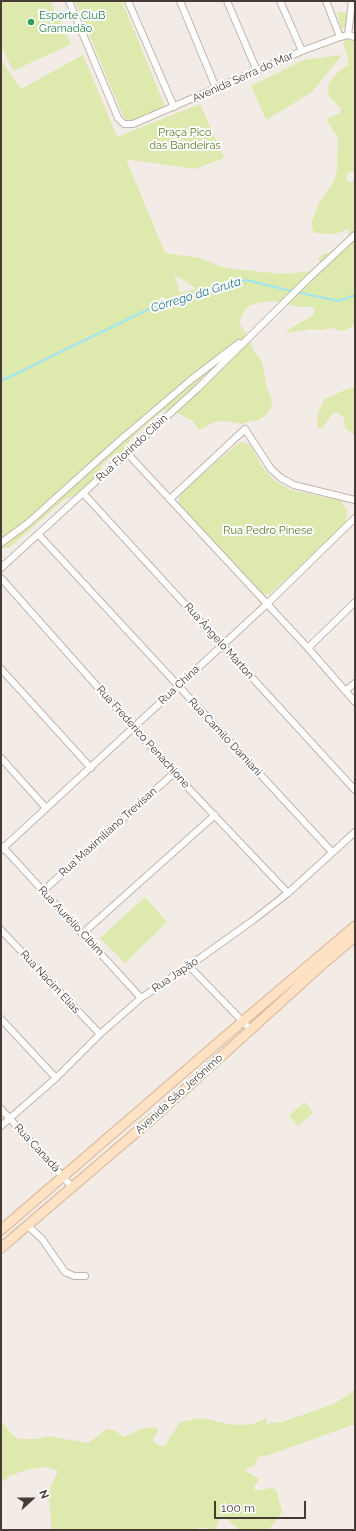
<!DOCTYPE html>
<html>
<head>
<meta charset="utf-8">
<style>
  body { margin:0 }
  #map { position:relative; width:356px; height:1531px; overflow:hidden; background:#f3ece6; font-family:Raleway,sans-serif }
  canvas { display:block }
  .frame { position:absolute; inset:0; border:2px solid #463b35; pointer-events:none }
  .north { position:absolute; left:12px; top:1479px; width:40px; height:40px; -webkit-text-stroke:3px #fff; paint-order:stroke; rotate:69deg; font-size:11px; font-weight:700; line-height:16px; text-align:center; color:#463b35 }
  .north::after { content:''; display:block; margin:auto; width:14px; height:18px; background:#463b35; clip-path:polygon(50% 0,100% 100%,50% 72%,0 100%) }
  .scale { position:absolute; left:214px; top:1501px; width:92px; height:18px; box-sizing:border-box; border:2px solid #463b35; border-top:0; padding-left:5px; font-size:12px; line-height:14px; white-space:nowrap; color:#463b35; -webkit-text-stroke:3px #fff; paint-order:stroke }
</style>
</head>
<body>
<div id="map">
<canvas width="356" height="1531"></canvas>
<div class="frame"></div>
<div class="north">N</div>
<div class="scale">100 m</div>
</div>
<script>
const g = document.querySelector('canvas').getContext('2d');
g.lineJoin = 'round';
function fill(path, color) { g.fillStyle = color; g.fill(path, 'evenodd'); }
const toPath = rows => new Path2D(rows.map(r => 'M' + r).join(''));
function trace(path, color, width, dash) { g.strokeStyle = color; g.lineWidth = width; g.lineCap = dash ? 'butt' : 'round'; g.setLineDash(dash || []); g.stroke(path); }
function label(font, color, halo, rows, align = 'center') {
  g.font = font + ' Raleway,sans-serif'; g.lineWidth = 4; g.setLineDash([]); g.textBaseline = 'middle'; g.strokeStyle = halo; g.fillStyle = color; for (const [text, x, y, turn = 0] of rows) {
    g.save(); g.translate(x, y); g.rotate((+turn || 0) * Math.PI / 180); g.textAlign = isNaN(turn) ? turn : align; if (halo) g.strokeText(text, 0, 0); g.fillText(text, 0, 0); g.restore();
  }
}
fill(toPath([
  [1,1,50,1,71,44,13,71,1,45],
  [75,1,122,1,164,104,163,108,134,121,127,120,124,118],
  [346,12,347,18,346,28,341,28,337,13],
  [348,38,355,40,355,171,350,172,346,175,347,181,355,182,355,322,351,327,344,331,330,328,322,330,312,329,285,333,291,328,312,316,315,312,313,307,299,307,274,301,259,303,248,306,242,315,239,323,247,335,253,349,262,362,266,384,272,401,271,408,267,414,259,420,250,421,242,424,223,421,215,422,199,430,193,421,174,411,167,410,162,411,130,440,125,450,113,455,102,465,100,474,86,487,75,495,65,499,9,548,1,548,1,60,21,89,83,55,117,137,200,104,224,158,194,169,126,159,165,253,200,258,222,267,233,269,283,274,313,271,323,265,319,261,319,257,326,253,335,253,345,245,349,235,348,228,342,232,333,234,315,233,312,229,312,221,319,203,334,181,337,170,338,138,327,121,330,117,339,114,341,109,329,96,328,88,329,83,340,70,348,65,348,58,343,43],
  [174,275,185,281,196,289,180,293],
  [342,55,312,92,266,120,251,86,304,60],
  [355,387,355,436,345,428,344,418,337,412,333,413,322,428,319,428,317,425,318,412,325,399,347,389],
  [243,442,251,446,262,467,275,481,291,490,341,501,347,511,346,523,271,593,266,595,259,591,180,505,179,501,179,497,184,490,239,443],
  [145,897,167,922,125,963,100,938],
  [305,1102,313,1113,298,1126,289,1115],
  [355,1390,355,1424,269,1455,258,1457,255,1465,244,1470,259,1479,259,1481,254,1486,255,1491,271,1488,275,1489,277,1492,282,1512,270,1528,260,1530,240,1530,237,1528,223,1516,219,1520,215,1530,200,1527,196,1530,51,1530,51,1517,48,1494,58,1471,48,1467,29,1469,10,1476,1,1483,1,1423,5,1425,11,1434,19,1439,38,1439,48,1436,88,1443,107,1429,114,1430,124,1437,132,1434,140,1429,154,1427,157,1428,158,1431,153,1439,153,1442,161,1446,165,1446,171,1435,181,1422,201,1418,229,1424,240,1425,253,1424,267,1418,266,1424,276,1422,279,1423,334,1404]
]), '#dde9ad');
trace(toPath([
  [1,381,157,305,246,280,287,290,339,301,355,295]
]), '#9fe6f3', 2);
const street = toPath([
  [69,1,118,118,124,124,133,124,302,51,340,37,348,35,355,37],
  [128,1,174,107],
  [180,1,216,88],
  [227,1,257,71],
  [280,1,302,51],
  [326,1,340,37],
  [348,35,352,1],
  [127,453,308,648,355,702],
  [83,493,355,790],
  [170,499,245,429,271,469,281,478,294,485,355,500],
  [38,534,332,852],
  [1,543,28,523,118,442,192,379,239,343],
  [1,568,198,388,310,277,355,235],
  [1,578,174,773,288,893],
  [308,648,355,602],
  [1,669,91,768],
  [345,691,355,683],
  [1,758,46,808],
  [2,846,141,998],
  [1,850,267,604,355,518],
  [43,891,174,773],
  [1,930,100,1034],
  [83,933,215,815],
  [189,966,250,1029],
  [1,1019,56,1078],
  [1,1109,72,1187],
  [1,1126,56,1078,100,1034,141,998,189,966,252,921,288,893,355,832],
  [27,1225,42,1239,65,1272,74,1276,85,1276]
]);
const secondary = toPath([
  [1,1230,256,1010,355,926],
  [1,1248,160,1112,323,964,355,937]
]);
trace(street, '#c2b4ab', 8);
trace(secondary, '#d8b696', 11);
trace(street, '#fff', 6);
trace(secondary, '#ffe2c4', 9);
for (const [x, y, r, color] of [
  [31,22,4,"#2e9e5b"]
]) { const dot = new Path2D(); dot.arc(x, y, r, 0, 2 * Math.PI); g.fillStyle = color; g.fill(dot); trace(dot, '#fff', 1.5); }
label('11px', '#27864d', '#fff', [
  ["Esporte CluB",39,16],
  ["Gramadão",39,29]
], 'left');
label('11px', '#463b35', '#fff', [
  ["Avenida Serra do Mar",243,77,-24],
  ["Rua Florindo Cibin",132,448,-43],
  ["Rua Ângelo Marton",219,641,48],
  ["Rua China",179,685,-43],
  ["Rua Frederico Penachione",143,737,48],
  ["Rua Camilo Damiani",225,737,47],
  ["Rua Maximiliano Trevisan",108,832,-42],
  ["Rua Aurélio Cibim",71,921,47],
  ["Rua Japão",175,975,-34],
  ["Rua Nacim Elias",50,982,47],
  ["Avenida São Jerônimo",179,1094,-42],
  ["Rua Canadá",37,1148,47]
]);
label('11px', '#5b7a26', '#fff', [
  ["Praça Pico",185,133],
  ["das Bandeiras",185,146],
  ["Rua Pedro Pinese",268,531]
]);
label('italic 12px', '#247b8d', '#fff', [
  ["Córrego da Gruta",196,295,-17]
]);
</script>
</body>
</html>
